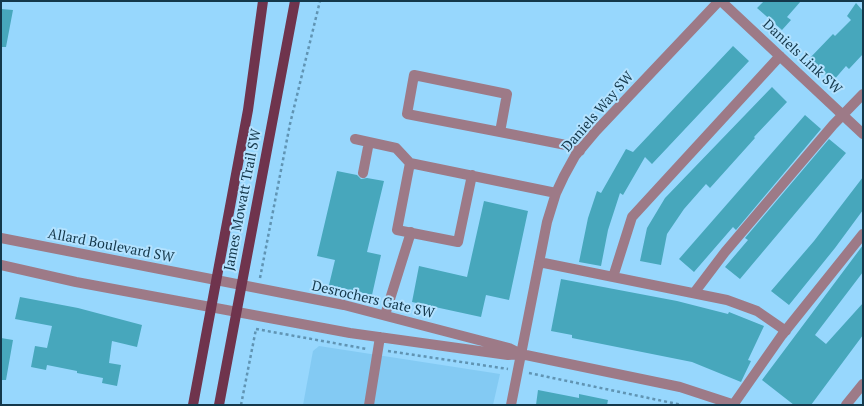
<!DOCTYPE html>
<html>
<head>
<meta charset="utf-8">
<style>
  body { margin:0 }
  #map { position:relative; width:864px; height:406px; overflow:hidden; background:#97d7fd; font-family:"PT Serif",serif }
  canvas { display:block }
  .frame { position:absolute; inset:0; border:2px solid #14384b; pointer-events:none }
</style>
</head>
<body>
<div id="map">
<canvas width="864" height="406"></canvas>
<div class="frame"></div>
</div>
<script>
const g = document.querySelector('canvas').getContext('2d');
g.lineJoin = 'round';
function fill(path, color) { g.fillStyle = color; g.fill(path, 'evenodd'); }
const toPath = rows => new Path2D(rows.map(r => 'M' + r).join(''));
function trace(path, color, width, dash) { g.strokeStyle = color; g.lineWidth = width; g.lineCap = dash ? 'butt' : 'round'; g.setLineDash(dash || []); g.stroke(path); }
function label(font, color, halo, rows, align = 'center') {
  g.font = font + ' "PT Serif",serif'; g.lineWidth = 4; g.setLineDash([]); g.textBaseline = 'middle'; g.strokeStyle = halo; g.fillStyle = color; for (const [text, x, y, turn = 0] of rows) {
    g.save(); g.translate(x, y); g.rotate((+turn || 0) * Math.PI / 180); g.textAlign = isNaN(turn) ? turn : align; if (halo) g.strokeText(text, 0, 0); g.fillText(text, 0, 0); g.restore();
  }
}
fill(toPath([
  [319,346,500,374,493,405,303,405,313,351]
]), '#83caf3');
fill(toPath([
  [764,1,801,1,787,17,791,20,782,30,757,8],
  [856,3,863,11,863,54,849,69,846,66,833,81,811,65,808,60,833,34,835,36,851,20,847,16],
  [1,9,13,10,6,47,1,47],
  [733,46,749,61,652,164,645,157,623,195,620,193,608,230,601,266,579,262,588,218,597,191,601,193,626,149,633,152],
  [772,87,787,102,754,137,755,138,710,188,706,184,684,209,667,234,661,265,640,261,647,228,665,198],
  [805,115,821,129,736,230,733,227,694,272,679,259],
  [829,139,846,153,740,279,725,267,748,240,745,238],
  [337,171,357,175,361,179,367,178,384,181,367,252,381,255,372,295,329,285,335,260,317,256],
  [863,177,863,210,835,248,789,305,771,291,814,241],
  [484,201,528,211,509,300,486,295,481,317,412,302,419,266,467,277],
  [863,245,863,272,815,335,826,344,863,303,863,335,811,405,794,405,762,380],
  [561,279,677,301,728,314,729,312,764,326,748,360,751,361,741,382,692,362,572,338,572,335,551,331],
  [20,297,78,308,142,325,137,347,112,341,109,363,121,365,117,386,102,383,103,378,77,373,77,371,47,365,46,370,31,367,35,346,47,348,52,326,15,319],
  [1,338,13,340,6,380,1,380],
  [538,390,579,398,579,394,608,400,607,405,536,405]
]), '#47a7bc');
trace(toPath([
  [260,278,290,124,320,1],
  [256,329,367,349],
  [388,351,508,369],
  [529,373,682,405],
  [241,405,256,329]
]), '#6094b3', 2.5, [3, 3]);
trace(toPath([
  [721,1,863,134],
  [500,132,507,94,414,75,407,114,500,132,566,145,580,151],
  [355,139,396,148,410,163,556,193],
  [410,163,397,230,458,242,472,175],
  [363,173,369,142],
  [1,238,344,305,509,348,519,353],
  [539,262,727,300,757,311,786,331],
  [1,265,76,282,350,333,508,355,521,354,680,387,735,405],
  [613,277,632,217,780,56],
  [694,293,725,252,833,125,863,94],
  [385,315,411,232],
  [369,405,380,337],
  [511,405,547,222,556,193,564,176,575,156,596,131,719,1],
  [733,405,782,335,863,234],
  [846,405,863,384]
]), '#9d7a87', 10);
trace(toPath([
  [193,405,248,110,263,1],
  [219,405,295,1]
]), '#6f344d', 10);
label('14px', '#14384b', '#b3e2ff', [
  ["Daniels Link SW",802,57,43],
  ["Daniels Way SW",598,112,-49],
  ["James Mowatt Trail SW",243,200,-79],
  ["Allard Boulevard SW",111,246,11],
  ["Desrochers Gate SW",373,300,13]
]);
</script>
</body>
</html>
